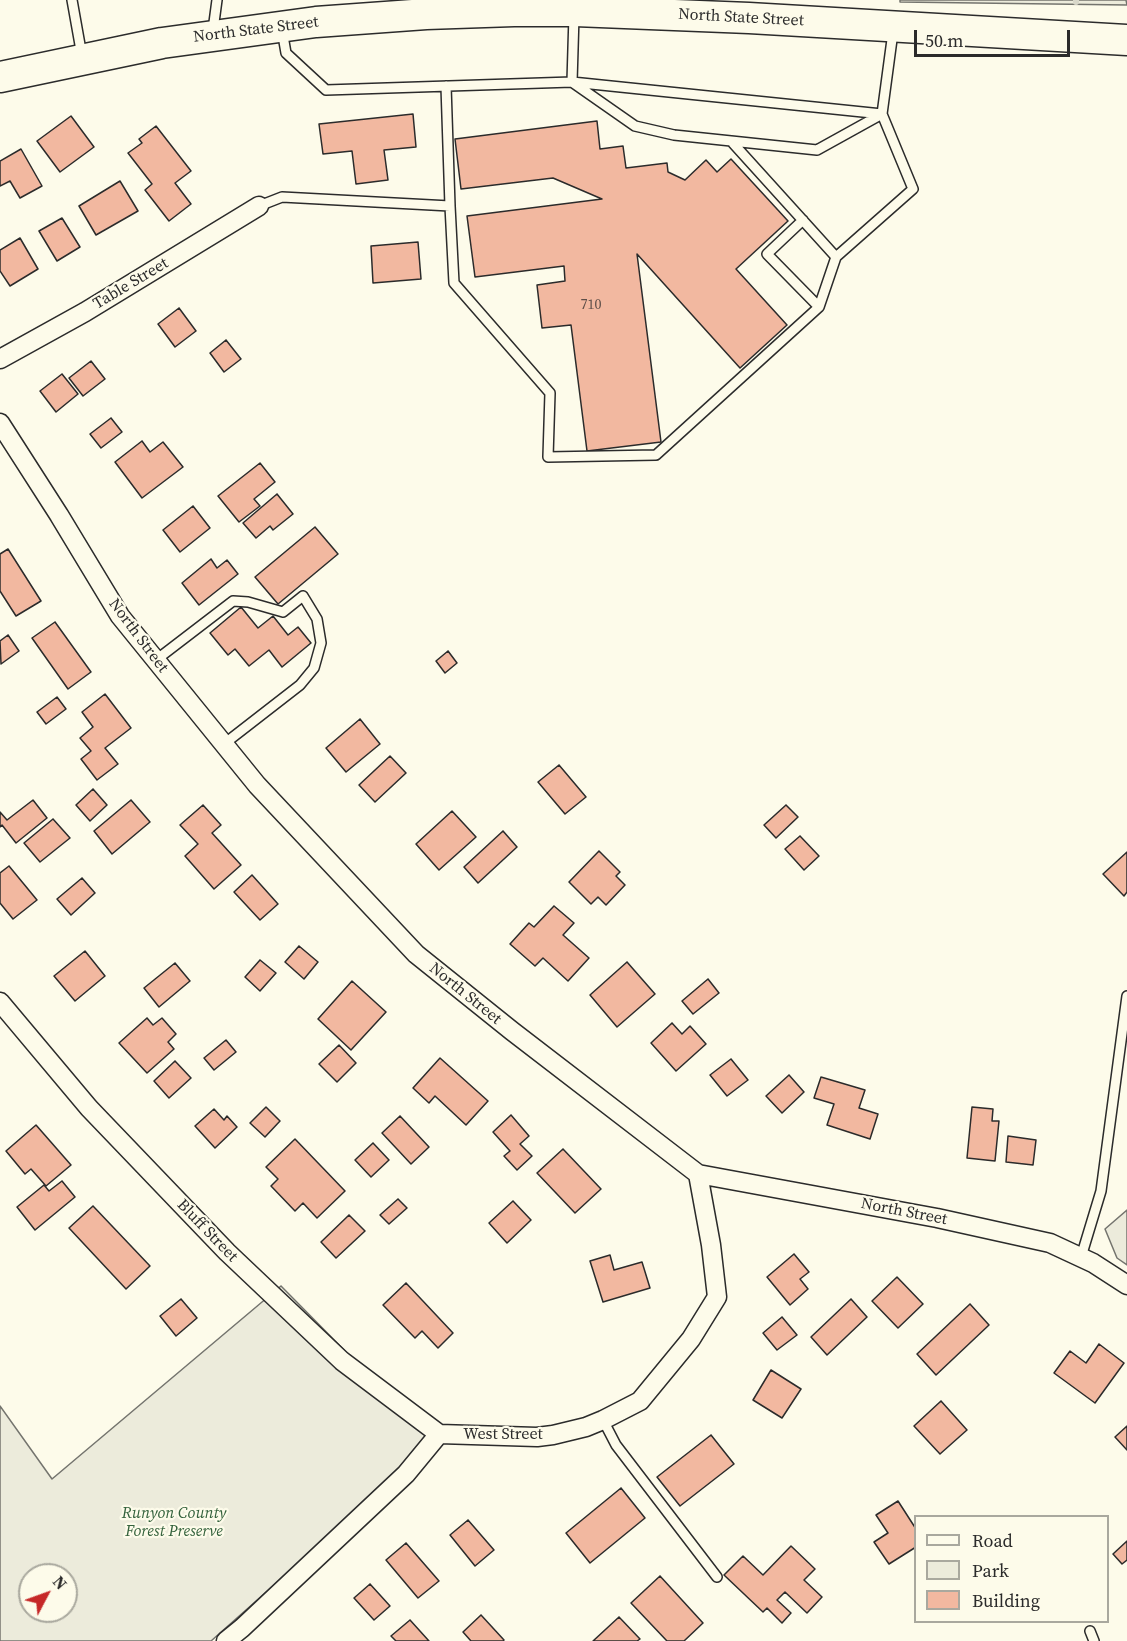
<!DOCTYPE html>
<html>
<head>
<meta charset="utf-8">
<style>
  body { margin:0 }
  #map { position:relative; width:1127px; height:1641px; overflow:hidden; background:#fdfbea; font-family:"Source Serif 4",serif }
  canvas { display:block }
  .legend { position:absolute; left:914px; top:1515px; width:195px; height:108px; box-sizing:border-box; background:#fdfbea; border:2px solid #a9a89e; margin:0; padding:8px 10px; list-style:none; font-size:18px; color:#2b2b2b }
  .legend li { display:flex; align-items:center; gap:12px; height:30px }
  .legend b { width:30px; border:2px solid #a9a89e }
  .north { position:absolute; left:18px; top:1563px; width:60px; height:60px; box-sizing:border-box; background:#fdfbea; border:2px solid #a9a89e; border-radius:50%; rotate:49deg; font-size:16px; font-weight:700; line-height:24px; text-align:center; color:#2b2b2b }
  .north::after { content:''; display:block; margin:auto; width:21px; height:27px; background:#c62828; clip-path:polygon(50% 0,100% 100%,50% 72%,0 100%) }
  .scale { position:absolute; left:914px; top:30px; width:156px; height:27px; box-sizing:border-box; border:3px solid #2b2b2b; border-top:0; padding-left:8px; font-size:18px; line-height:21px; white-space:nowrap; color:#2b2b2b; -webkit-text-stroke:4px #fdfbea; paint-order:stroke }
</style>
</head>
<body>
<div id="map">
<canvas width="1127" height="1641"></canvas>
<ul class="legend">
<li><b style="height:8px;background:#fdfbea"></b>Road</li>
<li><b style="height:16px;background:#ecebdb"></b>Park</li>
<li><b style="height:16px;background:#f2b8a0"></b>Building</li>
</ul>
<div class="north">N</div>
<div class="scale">50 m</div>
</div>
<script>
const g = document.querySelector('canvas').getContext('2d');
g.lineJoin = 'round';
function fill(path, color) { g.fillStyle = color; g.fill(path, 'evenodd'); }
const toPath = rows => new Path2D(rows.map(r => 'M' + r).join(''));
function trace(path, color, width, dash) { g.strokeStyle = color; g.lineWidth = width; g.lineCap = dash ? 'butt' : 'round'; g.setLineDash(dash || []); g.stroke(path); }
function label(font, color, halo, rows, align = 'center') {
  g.font = font + ' "Source Serif 4",serif'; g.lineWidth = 4.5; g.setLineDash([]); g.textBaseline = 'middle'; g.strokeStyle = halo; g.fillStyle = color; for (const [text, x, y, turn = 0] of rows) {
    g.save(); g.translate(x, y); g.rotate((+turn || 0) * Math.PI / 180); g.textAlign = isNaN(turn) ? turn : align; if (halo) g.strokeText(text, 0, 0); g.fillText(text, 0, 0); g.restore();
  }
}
const green = toPath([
  [900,0,1126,0,1127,5,900,2,900,0],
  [1127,1210,1127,1265,1117,1258,1105,1229,1127,1210],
  [281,1286,349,1355,443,1428,397,1476,211,1641,0,1641,0,1406,52,1479,281,1286],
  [30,1575,66,1575,66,1611,30,1611,30,1575]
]);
fill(green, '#ecebdb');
trace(green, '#74746e', 1.5);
trace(toPath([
  [1076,0,1076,2]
]), '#d8d7c9', 6);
const building = toPath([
  [413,114,416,147,384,150,388,180,356,184,352,151,323,154,319,124,413,114],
  [71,116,94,147,60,172,37,141,71,116],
  [597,121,600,149,623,146,626,168,667,163,668,172,685,180,706,160,717,172,731,159,788,221,736,269,787,325,740,368,637,254,661,442,587,451,571,325,542,328,537,285,565,281,564,266,475,277,467,216,602,199,553,178,461,189,455,139,597,121],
  [156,126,191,171,175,183,191,204,169,221,145,190,152,184,128,153,142,143,139,139,156,126],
  [21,149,42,186,20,198,10,181,0,186,0,161,21,149],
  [120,181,138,211,96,235,79,206,120,181],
  [62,218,80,247,57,261,39,231,62,218],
  [20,238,38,269,10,286,0,271,0,250,20,238],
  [418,242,421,279,373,283,371,246,418,242],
  [179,308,196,331,175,347,158,324,179,308],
  [226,340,241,359,224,372,210,353,226,340],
  [91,361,105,379,83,396,69,378,91,361],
  [62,374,78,394,56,412,40,391,62,374],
  [111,418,122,432,101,448,90,434,111,418],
  [142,441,150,452,163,442,183,467,142,498,115,462,142,441],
  [260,463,275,482,254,499,260,506,239,522,218,496,260,463],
  [277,494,293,514,273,530,270,526,256,538,243,523,277,494],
  [193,506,210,528,180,552,163,530,193,506],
  [315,527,338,554,278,604,255,577,315,527],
  [8,549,41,601,16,616,0,591,0,554,8,549],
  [211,559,217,568,227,560,238,574,199,605,182,583,211,559],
  [241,607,258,628,273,616,288,635,298,627,311,643,282,667,269,650,249,666,235,649,228,655,210,633,241,607],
  [55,622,91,672,68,689,32,638,55,622],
  [8,635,19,651,1,664,0,641,8,635],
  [448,651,457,663,445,673,436,661,448,651],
  [105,694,131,728,105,748,118,764,97,780,81,759,91,751,80,738,93,727,82,712,105,694],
  [57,697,66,709,46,724,37,712,57,697],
  [360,719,380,744,346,772,326,748,360,719],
  [390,756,406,773,375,802,359,785,390,756],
  [559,765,586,797,565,814,538,782,559,765],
  [93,789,107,805,90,821,76,805,93,789],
  [33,800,47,818,16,843,2,825,0,827,0,812,7,820,33,800],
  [131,800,150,822,112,854,94,831,131,800],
  [203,805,221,825,212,833,241,865,214,889,185,856,198,844,180,825,203,805],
  [786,805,798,817,776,838,764,825,786,805],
  [452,811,476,837,439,870,416,844,452,811],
  [53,819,70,838,40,862,24,843,53,819],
  [503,831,517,847,478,883,464,867,503,831],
  [800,836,819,856,804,870,785,849,800,836],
  [599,851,620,872,616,876,625,885,606,905,598,897,591,904,569,882,599,851],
  [1127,852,1127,892,1124,896,1103,874,1127,852],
  [9,866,37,900,13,919,0,903,0,873,9,866],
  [252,875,278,904,260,920,234,892,252,875],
  [82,878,95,893,71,915,57,899,82,878],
  [554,906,574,923,563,935,589,958,568,981,543,958,535,966,510,944,529,923,534,927,554,906],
  [299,946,318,962,304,979,285,962,299,946],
  [85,951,105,976,75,1001,54,976,85,951],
  [260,960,276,973,260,991,245,977,260,960],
  [627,962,655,994,617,1027,590,995,627,962],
  [175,963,190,981,159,1007,144,988,175,963],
  [708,979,719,993,693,1014,682,1001,708,979],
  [352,981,386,1012,351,1050,318,1019,352,981],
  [147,1018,153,1025,162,1018,176,1034,168,1042,174,1049,147,1073,119,1043,147,1018],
  [672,1023,682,1034,690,1026,706,1044,676,1071,651,1043,672,1023],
  [226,1040,236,1052,214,1070,204,1058,226,1040],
  [339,1045,356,1063,337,1082,319,1064,339,1045],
  [440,1058,488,1101,466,1125,435,1096,429,1103,413,1088,440,1058],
  [731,1059,748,1080,727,1096,710,1075,731,1059],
  [175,1061,191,1078,169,1098,154,1081,175,1061],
  [789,1075,804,1092,782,1113,766,1096,789,1075],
  [821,1077,865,1090,859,1108,878,1114,870,1139,827,1125,834,1104,814,1098,821,1077],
  [266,1107,280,1121,265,1137,250,1123,266,1107],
  [972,1107,993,1109,992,1121,999,1121,995,1161,967,1158,972,1107],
  [214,1109,224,1120,227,1116,237,1127,215,1148,195,1126,214,1109],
  [511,1115,529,1136,520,1144,532,1156,517,1170,504,1156,510,1151,493,1132,511,1115],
  [400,1116,429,1147,411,1164,382,1133,400,1116],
  [36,1125,71,1165,46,1186,31,1169,25,1174,6,1151,36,1125],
  [1008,1136,1036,1140,1033,1165,1006,1162,1008,1136],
  [295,1139,345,1191,317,1218,303,1203,295,1211,271,1186,278,1179,266,1167,295,1139],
  [373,1143,389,1160,371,1177,355,1160,373,1143],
  [563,1149,601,1189,575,1213,537,1173,563,1149],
  [62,1181,75,1197,35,1230,17,1207,44,1185,49,1191,62,1181],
  [398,1199,407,1208,389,1224,380,1215,398,1199],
  [513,1201,531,1220,507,1243,489,1223,513,1201],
  [93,1206,150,1266,126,1289,69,1228,93,1206],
  [349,1215,365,1231,336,1258,321,1242,349,1215],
  [794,1254,809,1272,800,1279,808,1289,790,1305,767,1277,794,1254],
  [610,1255,614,1270,642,1262,650,1288,603,1302,590,1261,610,1255],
  [897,1277,923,1304,898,1328,872,1301,897,1277],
  [406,1283,453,1333,438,1348,422,1331,415,1338,383,1305,406,1283],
  [181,1299,197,1318,176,1336,160,1316,181,1299],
  [851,1299,867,1317,827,1355,811,1337,851,1299],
  [970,1304,989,1325,936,1375,917,1354,970,1304],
  [782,1317,797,1335,777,1350,763,1333,782,1317],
  [1099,1344,1124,1363,1095,1403,1054,1373,1070,1351,1086,1363,1099,1344],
  [771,1370,801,1389,782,1418,753,1400,771,1370],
  [941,1401,967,1430,940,1454,914,1426,941,1401],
  [1127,1426,1127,1450,1115,1437,1127,1426],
  [711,1435,734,1464,680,1506,657,1477,711,1435],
  [621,1488,645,1518,590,1563,566,1533,621,1488],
  [898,1501,916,1529,916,1547,889,1564,874,1542,888,1533,876,1515,898,1501],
  [468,1520,494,1550,475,1566,450,1535,468,1520],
  [1127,1541,1127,1560,1122,1564,1113,1554,1127,1541],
  [406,1543,439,1581,418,1598,386,1560,406,1543],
  [791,1546,815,1569,804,1580,822,1597,807,1613,785,1592,777,1600,791,1613,782,1623,767,1608,763,1612,724,1575,743,1556,763,1575,791,1546],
  [660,1576,703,1623,684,1641,667,1641,631,1603,660,1576],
  [370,1584,390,1606,374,1620,354,1598,370,1584],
  [481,1615,504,1640,503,1641,471,1641,463,1632,481,1615],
  [619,1617,640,1639,637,1641,593,1641,619,1617],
  [410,1620,429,1641,396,1641,391,1636,410,1620]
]);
fill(building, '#f2b8a0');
trace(building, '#2b2b2b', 1.5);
const lane = toPath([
  [72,0,82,56],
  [574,15,572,82,882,114,893,32],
  [213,30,217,0],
  [282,30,286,53,326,90,572,82,635,126,674,135,817,150,882,114,913,189,836,257,731,141],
  [446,86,450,206],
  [259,206,282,197,450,206,454,283,550,393,548,457,656,455,819,307,836,257],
  [803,220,767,254,819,307],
  [156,660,233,601,248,602,283,612,303,596,317,619,321,643,314,668,300,685,224,744],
  [1081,1257,1101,1191,1127,996],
  [603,1420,616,1445,717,1577],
  [1090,1631,1094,1641]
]);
const street = toPath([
  [0,359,85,312,259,206],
  [0,423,59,515,120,616,257,785,416,954,512,1031,698,1174,937,1218,1050,1243,1093,1263,1127,1285],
  [0,1002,89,1108,227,1252,342,1361,439,1434],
  [226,1641,242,1628,406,1474,439,1434,537,1437,553,1435,586,1427,603,1420,640,1401,691,1339,717,1297,711,1245,698,1174]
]);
const primary = toPath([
  [0,77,162,43,316,22,426,14,514,11,575,11,749,18,1127,40]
]);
trace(lane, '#2b2b2b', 12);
trace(street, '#2b2b2b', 21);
trace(primary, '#2b2b2b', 33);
trace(lane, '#fdfbea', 9);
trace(street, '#fdfbea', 18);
trace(primary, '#fdfbea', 30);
label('14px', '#5d4e48', null, [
  ["710",591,305]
]);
label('16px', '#2b2b2b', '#fdfbea', [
  ["North State Street",741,18,3],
  ["North State Street",256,30,-7],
  ["Table Street",131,284,-31],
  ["North Street",138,636,53],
  ["North Street",465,994,39],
  ["North Street",904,1212,11],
  ["Bluff Street",207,1231,46],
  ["West Street",503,1435]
]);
label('italic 16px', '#34623c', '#fdfbea', [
  ["Runyon County",174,1514],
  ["Forest Preserve",174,1532]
]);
</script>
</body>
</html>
